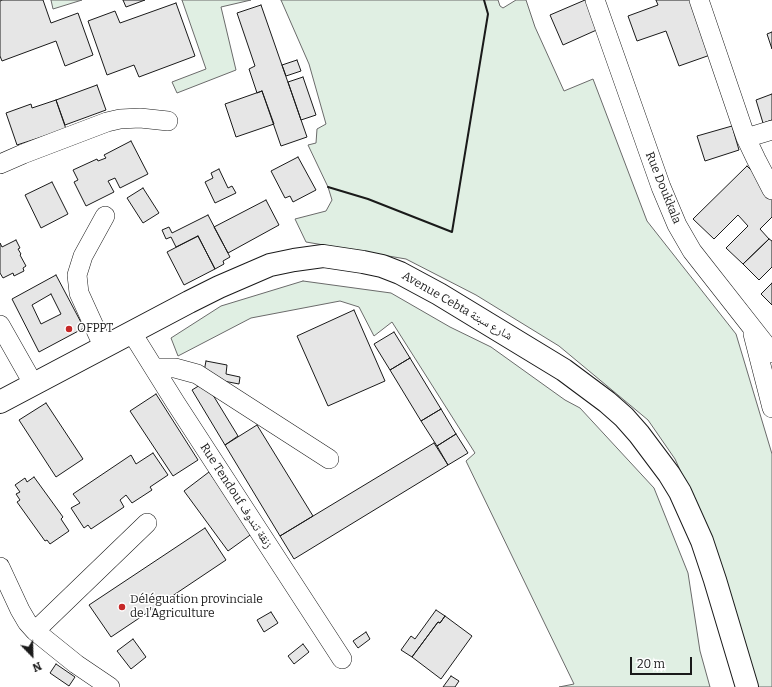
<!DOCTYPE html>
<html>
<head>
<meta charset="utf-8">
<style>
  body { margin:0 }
  #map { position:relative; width:772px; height:687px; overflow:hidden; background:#fff; font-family:Bitter,serif }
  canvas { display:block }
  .north { position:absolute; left:12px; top:635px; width:40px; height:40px; -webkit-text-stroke:3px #fff; paint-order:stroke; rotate:157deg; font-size:11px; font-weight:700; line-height:16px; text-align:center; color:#1a1a1a }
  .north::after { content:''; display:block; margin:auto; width:14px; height:18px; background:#1a1a1a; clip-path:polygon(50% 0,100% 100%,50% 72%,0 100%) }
  .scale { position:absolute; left:630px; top:657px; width:62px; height:18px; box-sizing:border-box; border:2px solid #1a1a1a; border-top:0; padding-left:5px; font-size:12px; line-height:14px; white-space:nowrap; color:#1a1a1a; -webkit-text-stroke:3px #fff; paint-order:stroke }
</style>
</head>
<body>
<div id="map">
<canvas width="772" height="687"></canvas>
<div class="north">N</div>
<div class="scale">20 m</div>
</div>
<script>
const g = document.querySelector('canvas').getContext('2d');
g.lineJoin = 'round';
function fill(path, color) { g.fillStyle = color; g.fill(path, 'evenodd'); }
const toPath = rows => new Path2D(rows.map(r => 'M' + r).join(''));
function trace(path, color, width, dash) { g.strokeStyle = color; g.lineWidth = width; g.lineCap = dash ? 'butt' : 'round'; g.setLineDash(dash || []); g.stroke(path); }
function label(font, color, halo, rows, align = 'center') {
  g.font = font + ' Bitter,"Noto Naskh Arabic",serif'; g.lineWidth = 3; g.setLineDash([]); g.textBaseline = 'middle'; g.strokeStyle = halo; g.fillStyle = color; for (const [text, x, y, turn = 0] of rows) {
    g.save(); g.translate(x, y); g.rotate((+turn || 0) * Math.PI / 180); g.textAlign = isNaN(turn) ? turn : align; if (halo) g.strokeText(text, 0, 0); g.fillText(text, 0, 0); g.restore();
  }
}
const green = toPath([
  [51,0,82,0,53,9,51,0],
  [182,0,251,0,221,7,236,70,177,93,172,82,206,69,182,0],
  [281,0,498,0,500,6,503,8,516,0,526,0,535,27,564,91,593,79,647,221,736,334,772,454,772,687,755,687,698,509,675,459,648,420,559,346,476,295,406,259,306,242,295,219,326,211,332,200,328,187,308,145,316,143,317,129,326,124,309,64,281,0],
  [303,281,391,293,450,327,491,347,565,400,580,408,654,488,688,573,700,651,710,687,559,687,574,684,466,461,475,453,392,322,374,336,359,307,340,301,251,318,178,356,171,338,221,306,303,281]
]);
fill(green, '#e0efe3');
trace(green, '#6a6a6a', 1);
const building = toPath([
  [2,0,43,0,51,23,78,13,93,55,65,66,56,41,2,61,0,56,0,1,2,0],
  [123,0,145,0,126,7,123,0],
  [585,0,589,0,601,28,563,45,550,15,585,0],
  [656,0,694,0,713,54,679,66,666,31,637,41,628,16,658,5,656,0],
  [176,3,195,56,139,77,134,65,107,75,88,21,115,11,120,23,176,3],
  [261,5,307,137,281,146,262,91,257,93,249,69,255,66,237,13,261,5],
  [772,32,772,49,767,34,772,32],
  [297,60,301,71,286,76,282,65,297,60],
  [303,77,316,115,301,120,288,82,303,77],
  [97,85,106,110,65,125,56,100,97,85],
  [262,91,274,124,236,137,225,104,262,91],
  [772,94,772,120,763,123,756,100,772,94],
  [56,100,66,129,17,145,6,113,31,104,32,108,56,100],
  [732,126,739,150,705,161,697,136,732,126],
  [131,141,148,174,120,188,115,178,108,181,114,192,86,206,74,182,78,180,73,170,97,159,98,161,106,158,104,155,131,141],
  [298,157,316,190,293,202,290,196,285,198,271,171,298,157],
  [747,166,772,191,772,217,760,229,769,239,743,264,726,248,748,226,738,215,714,239,693,219,747,166],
  [219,169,228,188,232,186,236,193,215,203,205,182,213,178,211,173,219,169],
  [52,182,68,214,41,228,25,195,52,182],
  [143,188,159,213,143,223,127,198,143,188],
  [266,200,279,225,228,253,214,227,266,200],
  [208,215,230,257,223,261,224,264,215,269,198,236,176,247,171,237,166,239,162,230,169,227,172,233,208,215],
  [198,236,215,269,184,285,167,252,198,236],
  [769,239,772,241,772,267,759,280,743,264,769,239],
  [16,240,20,248,18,249,21,254,20,255,26,266,23,268,24,271,14,276,13,273,3,278,0,273,0,243,2,247,16,240],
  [56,275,84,328,39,352,12,299,56,275],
  [51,294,61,314,41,324,32,305,51,294],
  [772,283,772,305,761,294,772,283],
  [354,310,385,381,328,406,297,336,354,310],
  [394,332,410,358,390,370,374,344,394,332],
  [410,358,441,409,421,421,390,370,410,358],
  [206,361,227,365,226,374,240,377,239,384,203,377,206,361],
  [205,382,238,436,225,445,192,390,205,382],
  [156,394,198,460,173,476,130,411,156,394],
  [46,403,83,459,56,477,19,420,46,403],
  [441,409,456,434,437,446,421,421,441,409],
  [257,425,313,516,280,536,225,445,257,425],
  [456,434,468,453,448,465,437,446,456,434],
  [434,443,448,465,294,559,280,536,434,443],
  [153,453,168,475,150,487,152,490,132,503,126,495,120,500,124,507,91,529,88,525,84,528,71,508,80,503,73,494,131,455,136,464,153,453],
  [209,472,253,533,228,551,184,491,209,472],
  [34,477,63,517,61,519,69,531,50,544,47,540,45,541,17,502,20,500,16,494,20,492,15,485,25,478,27,482,34,477],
  [205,528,226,560,111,637,89,605,205,528],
  [436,610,445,616,440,623,438,622,412,657,401,650,411,636,415,639,436,610],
  [271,612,278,623,264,632,257,620,271,612],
  [445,616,472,636,441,679,412,657,438,622,440,623,445,616],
  [366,632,370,639,358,648,353,641,366,632],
  [133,639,146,657,131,669,117,651,133,639],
  [303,644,309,652,294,664,288,656,303,644],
  [56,664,75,677,69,686,50,673,56,664],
  [451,676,459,681,455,687,443,687,451,676]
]);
fill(building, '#e6e6e6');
trace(building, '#1a1a1a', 1);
const minor = toPath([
  [595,0,661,187,677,225,692,251,772,353],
  [699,0,746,138,756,159,772,190],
  [746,138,772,130],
  [0,164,23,154,107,122,120,119,140,118,168,121],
  [0,325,34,385],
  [132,333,175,402,342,659],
  [753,334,772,408],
  [104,348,79,293,77,275,83,256,105,216],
  [154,368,175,368,197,374,329,459],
  [0,567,20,610,27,622,35,631,76,664,110,687],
  [35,631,147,523]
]);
const tertiary = toPath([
  [0,402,189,302,219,287,270,265,294,260,323,256,363,262,382,266,400,273,439,294,564,370,607,402,624,417,639,434,669,474,680,492,702,541,715,580,747,687]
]);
trace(minor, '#1a1a1a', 20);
trace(tertiary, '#1a1a1a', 24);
trace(minor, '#fff', 19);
trace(tertiary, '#fff', 22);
trace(toPath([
  [328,187,368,199,452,232,488,14,484,0]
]), '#1a1a1a', 2);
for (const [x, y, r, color] of [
  [69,329,4,"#c62828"],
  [122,607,4,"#c62828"]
]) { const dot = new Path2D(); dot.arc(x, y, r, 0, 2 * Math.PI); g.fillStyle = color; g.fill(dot); trace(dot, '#fff', 1.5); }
label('12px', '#1a1a1a', '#fff', [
  ["Rue Doukkala",663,188,68],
  ["Avenue Cebta شارع سبتة",457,306,30],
  ["Rue Tendouf زنقة تندوف",236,496,57]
]);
label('12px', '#1a1a1a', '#fff', [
  ["OFPPT",77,329],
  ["Déléguation provinciale",130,600],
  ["de l'Agriculture",130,614]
], 'left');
</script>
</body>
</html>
